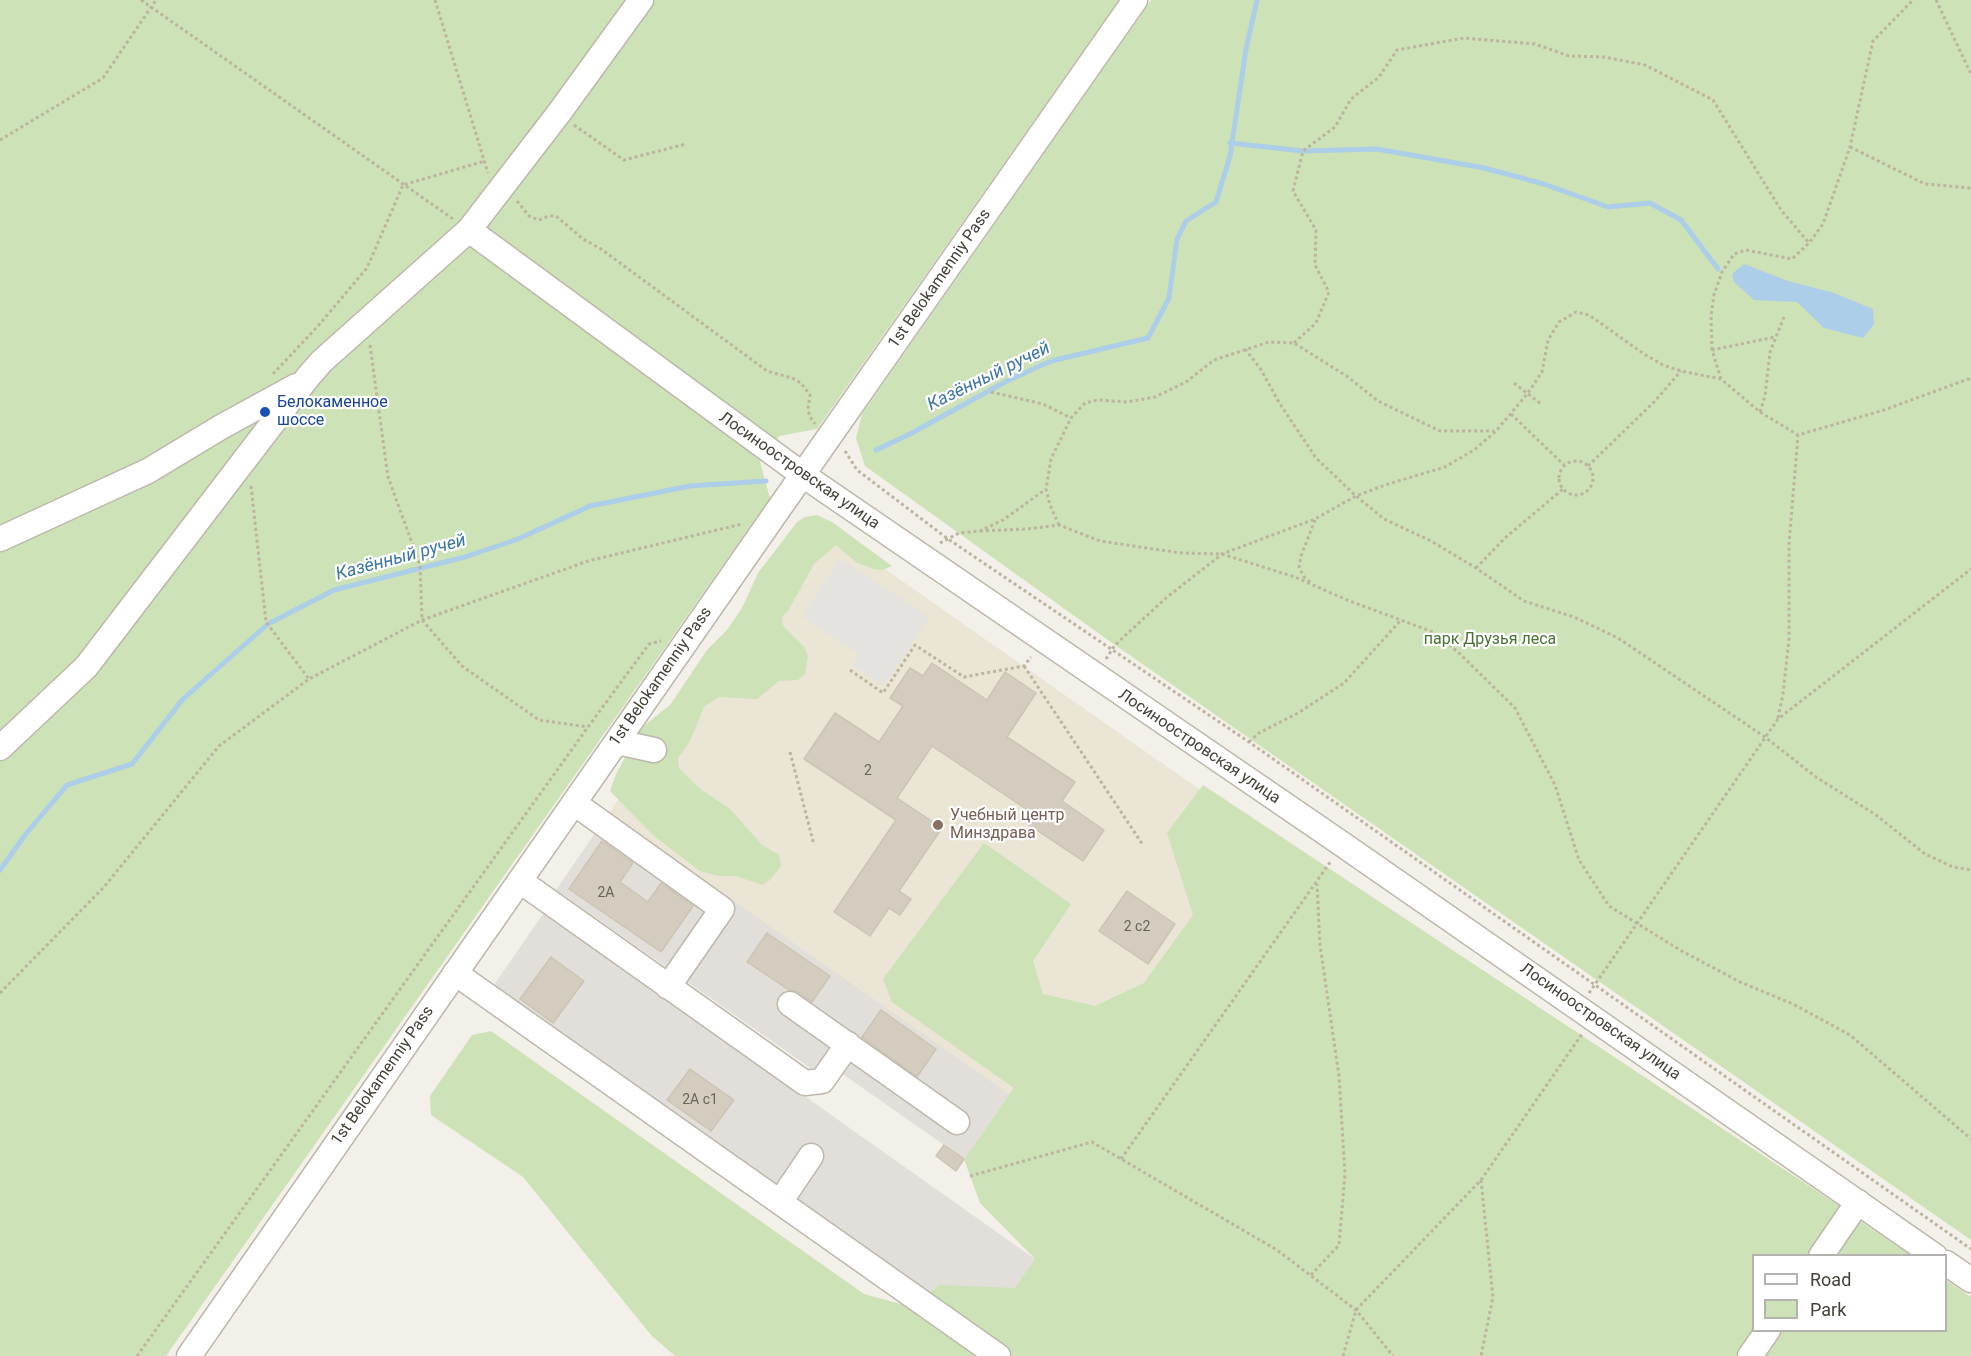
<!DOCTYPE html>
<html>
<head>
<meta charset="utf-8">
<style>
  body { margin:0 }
  #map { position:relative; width:1971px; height:1356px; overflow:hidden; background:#f3f0e9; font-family:Roboto,sans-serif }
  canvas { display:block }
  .legend { position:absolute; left:1752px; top:1254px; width:195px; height:78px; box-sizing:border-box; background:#fff; border:2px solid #b5b3af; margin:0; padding:8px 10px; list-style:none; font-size:18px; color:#454138 }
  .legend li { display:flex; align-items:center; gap:12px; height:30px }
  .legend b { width:30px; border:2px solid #b5b3af }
</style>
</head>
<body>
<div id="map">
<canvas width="1971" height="1356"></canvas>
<ul class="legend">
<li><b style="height:8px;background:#fff"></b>Road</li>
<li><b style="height:16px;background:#cde2b6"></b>Park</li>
</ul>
</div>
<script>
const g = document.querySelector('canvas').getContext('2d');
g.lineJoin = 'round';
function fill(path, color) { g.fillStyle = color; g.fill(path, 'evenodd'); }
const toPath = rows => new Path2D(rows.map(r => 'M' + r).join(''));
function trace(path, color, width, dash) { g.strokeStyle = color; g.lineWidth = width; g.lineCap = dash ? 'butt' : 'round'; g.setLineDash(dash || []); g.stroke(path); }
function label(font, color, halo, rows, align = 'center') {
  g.font = font + ' Roboto,sans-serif'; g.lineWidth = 4.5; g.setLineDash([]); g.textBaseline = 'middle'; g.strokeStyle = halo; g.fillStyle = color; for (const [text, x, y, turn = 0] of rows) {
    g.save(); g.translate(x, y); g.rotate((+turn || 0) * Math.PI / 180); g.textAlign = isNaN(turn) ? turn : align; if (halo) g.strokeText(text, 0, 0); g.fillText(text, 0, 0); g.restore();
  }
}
fill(toPath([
  [609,813,1010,1094,964,1159,824,1061,816,1072,556,890],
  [543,914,690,1015,1172,1356,873,1280,477,1004,487,995]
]), '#e2dfda');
fill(toPath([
  [815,520,1266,836,1060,1130,609,813]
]), '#eae5d4');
fill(toPath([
  [0,0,1119,0,817,429,779,436,760,462,770,498,166,1356,0,1356],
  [1151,0,1971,0,1971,1240,1115,645,865,466,856,438,862,414],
  [817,515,832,522,892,566,882,570,873,569,856,562,836,545,814,564,788,611,782,617,783,626,804,647,808,656,805,674,798,680,779,681,757,699,719,697,704,707,689,743,678,758,679,768,699,788,730,809,762,845,779,855,781,866,770,880,762,885,736,876,718,876,700,871,654,836,610,791,616,774,641,728,670,705,707,650,727,630,742,608,758,573,797,522,805,517],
  [1203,785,1841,1207,1843,1222,1860,1221,1911,1255,1754,1256,1754,1330,1946,1330,1946,1280,1971,1297,1971,1356,675,1356,651,1335,523,1177,431,1115,430,1096,472,1035,491,1031,864,1294,912,1307,939,1285,1015,1288,1035,1259,980,1203,964,1159,1014,1088,892,1002,883,979,984,843,1071,904,1033,961,1043,994,1095,1006,1144,983,1193,915,1167,833]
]), '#cde2b6');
fill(toPath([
  [840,559,929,617,884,686,852,665,859,654,802,616]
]), '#e4e3e0');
fill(toPath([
  [1744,264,1788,281,1834,293,1873,309,1874,324,1863,338,1824,328,1797,302,1754,300,1734,282,1732,274]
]), '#accee9');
trace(toPath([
  [1230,143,1303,151,1377,149,1484,168,1544,184,1608,207,1650,203,1681,220,1718,269],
  [876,450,910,434,1005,382,1051,361,1148,338,1169,298,1177,239,1186,221,1216,202,1230,156,1246,49,1257,0],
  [0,870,25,835,67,785,132,764,183,699,268,624,334,590,465,557,518,539,590,506,690,486,766,481]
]), '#accee9', 5);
const building = toPath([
  [932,663,987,700,1005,672,1036,693,1007,737,1075,782,1062,801,1104,830,1083,861,1026,823,1032,813,932,746,897,798,942,828,899,891,911,899,900,915,889,908,870,936,834,912,896,820,804,759,835,713,879,742,903,706,890,698,910,668,923,676,932,663],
  [602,841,633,863,620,882,648,902,661,883,693,906,661,952,569,889,602,841],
  [1127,891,1175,924,1148,964,1099,931,1127,891],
  [767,933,830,976,812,1002,798,992,789,990,747,962,767,933],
  [551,957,584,981,553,1023,520,999,551,957],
  [881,1010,936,1049,917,1077,862,1037,881,1010],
  [690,1069,734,1100,711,1131,667,1100,690,1069],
  [944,1145,964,1159,956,1171,936,1156,944,1145]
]);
fill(building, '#d3ccbf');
trace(building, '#cdc4b3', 1.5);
const minor = toPath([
  [469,230,803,475,1342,844,1935,1256],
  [0,539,148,471,221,427,296,386],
  [617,742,654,750],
  [0,748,86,667,308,377,322,361,469,230,559,113,641,0],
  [574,803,722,909,668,987],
  [520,881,805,1083,822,1081,848,1044],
  [455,973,998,1356],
  [790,1004,957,1122],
  [780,1202,811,1156],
  [1821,1256,1858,1202],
  [1946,1263,1971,1280],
  [189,1356,773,517,1135,0],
  [1750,1356,1768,1330]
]);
trace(minor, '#bdb8ac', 27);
trace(toPath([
  [141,0,453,219],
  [435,0,488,173],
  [1936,0,1971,74],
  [574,125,624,160,686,144],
  [0,140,103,78,156,0],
  [1850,147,1925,184,1971,188],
  [517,201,529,216,539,220,549,216,556,216,583,239,601,249,767,371,792,378,801,383,810,395,808,409,810,417,815,424],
  [1294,343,1316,323,1329,292,1315,265,1316,230,1293,191,1303,151,1335,127,1351,99,1379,77,1397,50,1464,38,1535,44,1569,56,1604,57,1645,65,1713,100,1781,210,1809,243],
  [370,345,388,477,420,565,422,620,462,666,539,720,588,727],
  [1245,349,1260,368,1280,404,1316,458,1356,496,1384,519,1431,541,1476,568,1524,601,1574,617,1618,638,1765,737,1816,777,1876,815,1925,854,1953,867,1971,870],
  [1712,350,1711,316,1714,295,1722,272,1734,254,1746,250,1792,259,1809,243,1823,224,1850,147,1873,41,1913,0],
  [273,374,318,326,367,268,403,185,485,161],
  [1721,379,1712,350,1775,337],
  [1514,383,1541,404],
  [991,392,1043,404,1071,418],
  [1760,412,1765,396,1770,352,1784,317],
  [1511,414,1564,465],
  [845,451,857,470,948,539,1249,742,1971,1249],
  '1559 478a17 17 0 1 1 34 0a17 17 0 1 1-34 0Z',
  [1588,466,1654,402,1681,371],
  [251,486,266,622,309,679],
  [1059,525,1050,505,1046,489,1051,459,1071,418,1085,403,1098,400,1127,402,1155,397,1186,382,1214,360,1269,342,1294,343,1348,377,1378,401,1440,431,1494,431],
  [980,531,1027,529,1059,525,1100,541,1181,553,1222,554,1295,577,1347,600,1433,632,1458,652,1515,708,1555,785,1579,860,1609,906,1680,950,1740,982,1793,1004,1850,1035,1971,1139],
  [940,543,959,533,980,531,1003,520,1046,489],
  [1476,568,1505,538,1563,489],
  [1310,582,1304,577,1299,567,1301,556,1315,520],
  [1106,659,1115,645,1166,598,1222,554,1315,519,1356,496,1385,485,1445,467,1474,450,1496,431,1528,393,1542,372,1548,340,1559,322,1576,312,1589,315,1644,354,1663,365,1681,371,1721,379,1760,412,1798,435,1884,410,1971,378],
  [1024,666,1143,845],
  [850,670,883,693,915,645,964,677,1024,666,1031,657],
  [1778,718,1783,694,1789,639,1789,544,1798,435],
  [1249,742,1259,733,1298,713,1344,683,1401,620],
  [790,752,814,845],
  [0,993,104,887,219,746,309,679,422,620,588,561,742,524],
  [1589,993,1778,719,1971,569],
  [1121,1159,1331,861],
  [970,1176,1092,1142,1277,1250,1356,1310,1393,1356],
  [1481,1180,1493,1297,1481,1356],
  [1311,1275,1339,1245,1345,1174,1339,1076,1320,945,1317,884],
  [137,1356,588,727,649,644,661,641],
  [1343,1356,1356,1310,1481,1180,1582,1034]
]), '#bdb49f', 3, [3, 3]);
trace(minor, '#fff', 24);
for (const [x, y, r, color] of [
  [265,412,6,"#1a4fb4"],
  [938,825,6,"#8d6e63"]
]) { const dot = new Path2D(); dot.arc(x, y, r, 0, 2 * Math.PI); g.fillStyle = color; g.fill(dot); trace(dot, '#fff', 2); }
label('14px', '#68645a', null, [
  ["2",868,771],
  ["2А",606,893],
  ["2 с2",1137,927],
  ["2А с1",700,1100]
]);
label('16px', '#454138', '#fff', [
  ["1st Belokamenniy Pass",940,279,-55],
  ["Лосиноостровская улица",799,471,35],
  ["1st Belokamenniy Pass",661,677,-55],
  ["Лосиноостровская улица",1199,747,34],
  ["Лосиноостровская улица",1600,1022,35],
  ["1st Belokamenniy Pass",383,1076,-55]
]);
label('16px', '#164399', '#fff', [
  ["Белокаменное",277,403],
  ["шоссе",277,421]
], 'left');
label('16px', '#477131', '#fff', [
  ["парк Друзья леса",1490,640]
]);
label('16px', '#785e54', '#fff', [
  ["Учебный центр",950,816],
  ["Минздрава",950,834]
], 'left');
label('italic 18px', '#3c76a6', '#fff', [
  ["Казённый ручей",989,377,-26],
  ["Казённый ручей",401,558,-15]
]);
</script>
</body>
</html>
